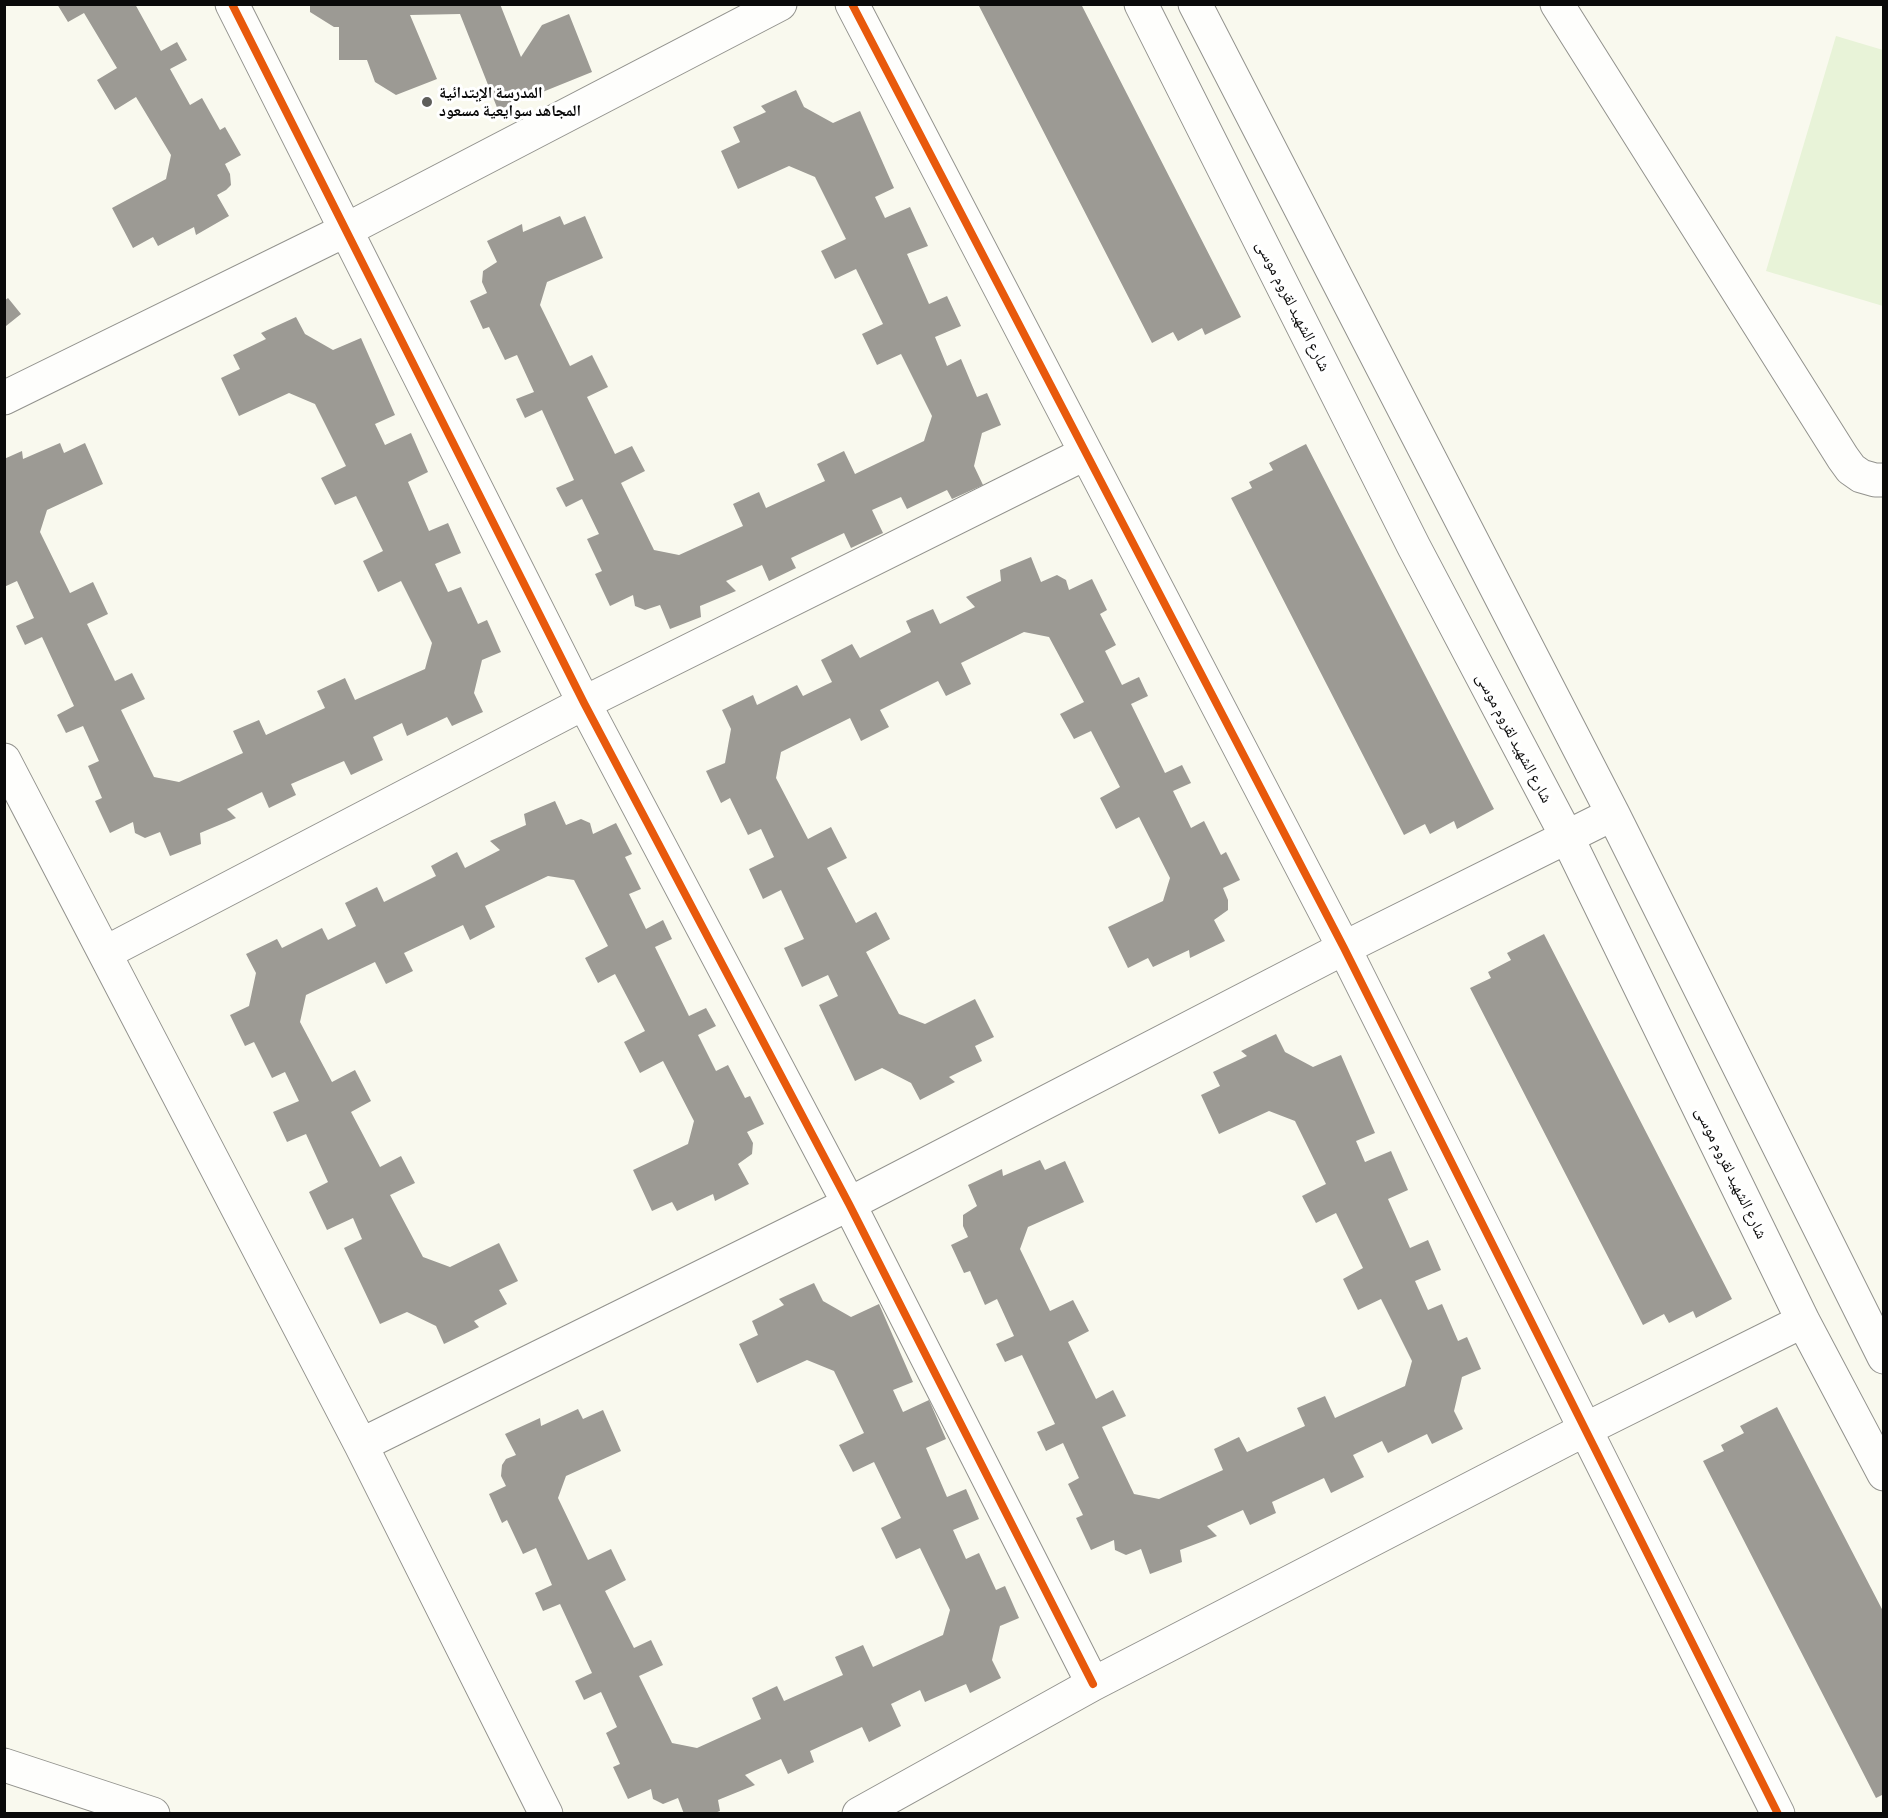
<!DOCTYPE html>
<html>
<head>
<meta charset="utf-8">
<style>
  body { margin:0 }
  #map { position:relative; width:1888px; height:1818px; overflow:hidden; background:#f9f9ee; font-family:"Crimson Pro",serif }
  canvas { display:block }
  .frame { position:absolute; inset:0; border:6px solid #0a0a0a; pointer-events:none }
</style>
</head>
<body>
<div id="map">
<canvas width="1888" height="1818"></canvas>
<div class="frame"></div>
</div>
<script>
const g = document.querySelector('canvas').getContext('2d');
g.lineJoin = 'round';
function fill(path, color) { g.fillStyle = color; g.fill(path, 'evenodd'); }
const toPath = rows => new Path2D(rows.map(r => 'M' + r).join(''));
function trace(path, color, width, dash) { g.strokeStyle = color; g.lineWidth = width; g.lineCap = dash ? 'butt' : 'round'; g.setLineDash(dash || []); g.stroke(path); }
function label(font, color, halo, rows, align = 'center') {
  g.font = font + ' "Crimson Pro","Noto Naskh Arabic",serif'; g.lineWidth = 6; g.setLineDash([]); g.textBaseline = 'middle'; g.strokeStyle = halo; g.fillStyle = color; for (const [text, x, y, turn = 0] of rows) {
    g.save(); g.translate(x, y); g.rotate((+turn || 0) * Math.PI / 180); g.textAlign = isNaN(turn) ? turn : align; if (halo) g.strokeText(text, 0, 0); g.fillText(text, 0, 0); g.restore();
  }
}
fill(toPath([
  [1836,36,1883,50,1883,306,1766,271]
]), '#e8f3d8');
fill(toPath([
  [57,4,135,4,161,51,177,42,187,60,170,69,190,105,202,98,220,130,225,127,241,155,225,164,230,174,231,185,226,190,217,195,229,216,196,235,194,227,158,246,153,237,133,248,112,208,166,179,171,155,136,97,115,110,97,80,117,68,84,13,68,22],
  [310,4,500,4,521,57,542,25,569,14,592,72,498,110,460,14,410,15,437,79,396,95,375,82,367,60,339,60,339,27,334,27,310,12],
  [982,4,1081,4,1241,317,1205,335,1202,328,1178,341,1173,332,1152,343,979,6],
  [796,90,804,107,833,123,860,111,894,188,875,197,885,218,910,207,928,246,907,254,929,304,947,296,961,326,935,337,947,366,961,359,977,397,987,393,1001,425,982,433,974,466,983,485,952,499,947,490,907,509,901,497,872,510,883,533,851,548,844,533,791,558,796,568,769,581,762,565,726,581,736,591,700,606,701,617,670,629,660,605,645,610,635,606,633,595,610,606,595,574,602,571,587,539,599,534,582,499,566,507,556,488,574,480,542,410,525,418,516,399,534,392,517,355,505,360,489,327,483,329,470,301,487,293,482,282,483,271,497,262,487,241,522,224,523,232,560,216,564,225,585,216,603,258,547,282,540,305,570,366,592,355,608,387,587,397,615,454,632,446,645,471,621,483,654,550,679,555,743,526,733,504,759,492,766,508,825,481,817,464,844,451,855,474,924,441,932,416,901,354,877,365,862,334,883,324,856,269,835,279,821,251,846,239,815,177,789,166,738,189,721,151,740,142,733,127,766,112,761,106],
  [8,298,21,314,6,326,4,301],
  [296,317,305,334,333,350,361,338,395,415,375,424,385,445,411,433,428,472,408,482,429,531,448,523,461,553,435,564,448,592,461,587,478,624,487,620,501,652,482,660,474,693,483,712,452,726,447,717,407,736,402,723,373,737,383,760,351,775,344,761,291,784,296,795,269,808,262,792,227,809,236,818,200,833,201,844,170,856,160,832,145,838,135,833,133,822,110,833,95,801,102,798,88,766,99,761,83,726,66,733,57,715,74,706,42,637,25,645,16,626,34,618,17,581,4,587,4,459,22,451,23,459,60,443,64,453,85,443,103,484,47,510,40,532,70,593,93,582,108,614,87,624,115,681,132,673,145,699,121,710,154,777,179,782,243,753,233,731,259,720,266,735,325,708,317,691,345,678,355,700,425,669,432,643,401,581,378,592,363,561,383,551,356,496,335,505,321,478,346,466,315,404,289,393,239,416,221,378,240,369,233,355,266,339,261,333],
  [1306,444,1494,809,1457,829,1454,821,1430,834,1425,824,1404,835,1231,498,1252,488,1249,482,1273,470,1269,463],
  [1031,557,1041,582,1057,575,1066,580,1069,590,1092,579,1107,610,1100,614,1116,645,1105,651,1122,685,1139,677,1148,696,1131,704,1165,773,1182,765,1191,783,1173,791,1191,828,1204,821,1221,855,1226,852,1240,880,1223,888,1228,900,1228,910,1214,920,1225,941,1190,958,1189,950,1153,967,1148,958,1128,968,1108,927,1163,901,1170,878,1139,817,1116,829,1100,798,1120,787,1091,731,1074,739,1060,714,1084,702,1049,637,1024,632,961,663,971,684,946,696,938,681,880,710,889,727,861,741,850,718,781,752,776,778,808,839,831,827,847,858,827,868,856,923,876,912,890,939,866,952,899,1014,925,1024,975,999,994,1037,975,1046,982,1061,949,1077,955,1082,920,1100,911,1083,882,1068,855,1081,819,1005,838,996,828,975,802,987,784,948,804,939,781,890,763,899,749,869,774,857,761,829,748,835,730,798,721,803,706,771,725,763,731,729,722,710,753,695,757,705,797,685,803,696,832,682,821,660,852,644,860,658,911,632,906,621,933,609,940,624,975,607,966,597,1001,581,1000,570],
  [555,801,566,825,581,819,590,823,593,834,616,823,632,854,625,857,641,889,629,894,646,929,663,920,672,939,655,947,689,1016,706,1008,716,1026,698,1035,716,1071,728,1065,745,1098,750,1096,764,1124,747,1132,753,1143,752,1154,738,1164,749,1184,715,1201,713,1194,677,1211,672,1202,652,1211,633,1170,688,1144,694,1121,663,1061,640,1073,624,1042,645,1031,615,974,598,983,585,958,608,946,574,880,548,876,485,906,495,927,470,940,463,925,404,953,413,971,386,984,375,962,306,995,300,1022,332,1082,355,1070,371,1101,351,1112,380,1167,401,1156,415,1183,390,1195,423,1257,450,1267,499,1243,518,1281,499,1290,507,1304,474,1321,479,1327,444,1344,436,1326,407,1312,380,1324,344,1248,362,1239,353,1218,327,1230,309,1192,328,1182,306,1134,287,1142,273,1112,299,1101,285,1072,272,1078,254,1042,245,1046,230,1015,249,1006,256,973,246,954,277,939,282,948,322,928,328,940,356,926,345,903,377,887,384,902,436,876,431,866,457,852,465,868,500,850,490,841,526,825,524,814],
  [1544,934,1732,1299,1696,1318,1693,1311,1669,1323,1664,1314,1643,1325,1470,988,1491,978,1488,972,1511,960,1507,953],
  [1276,1034,1285,1052,1313,1067,1341,1055,1375,1133,1356,1141,1365,1162,1391,1151,1408,1190,1388,1199,1410,1248,1428,1240,1441,1270,1415,1281,1428,1310,1442,1304,1458,1341,1467,1337,1481,1369,1462,1377,1454,1411,1463,1429,1432,1444,1427,1434,1388,1453,1382,1441,1353,1455,1364,1477,1331,1493,1324,1478,1272,1502,1276,1513,1250,1525,1243,1510,1207,1526,1217,1536,1180,1550,1182,1562,1150,1574,1141,1549,1126,1555,1115,1550,1114,1540,1091,1550,1076,1518,1083,1515,1068,1484,1079,1478,1063,1443,1046,1451,1037,1432,1055,1424,1022,1355,1005,1362,996,1344,1014,1336,997,1299,985,1305,970,1271,964,1273,951,1245,968,1237,963,1226,963,1215,977,1206,968,1185,1002,1169,1003,1176,1040,1160,1045,1170,1065,1161,1084,1202,1028,1227,1020,1249,1050,1311,1073,1300,1089,1331,1068,1342,1096,1399,1113,1390,1126,1416,1102,1427,1134,1494,1159,1499,1223,1470,1214,1449,1239,1437,1247,1452,1305,1426,1297,1408,1325,1396,1335,1418,1405,1386,1412,1361,1381,1299,1358,1310,1343,1279,1363,1268,1336,1213,1316,1223,1302,1196,1326,1184,1295,1121,1269,1111,1219,1134,1201,1095,1220,1086,1213,1072,1247,1056,1241,1051],
  [814,1283,823,1301,851,1317,879,1304,913,1382,893,1390,903,1412,929,1400,946,1439,926,1448,947,1497,966,1489,979,1519,953,1530,966,1559,979,1553,996,1590,1005,1586,1019,1618,1000,1626,992,1660,1001,1678,970,1693,966,1684,925,1702,920,1690,891,1704,901,1726,869,1742,862,1727,810,1751,814,1762,788,1774,781,1759,745,1775,755,1785,718,1800,720,1811,712,1814,684,1814,678,1798,663,1804,653,1799,651,1789,628,1799,613,1767,620,1764,606,1733,617,1727,601,1692,584,1700,575,1681,592,1673,560,1604,543,1611,535,1593,552,1585,536,1548,523,1554,507,1520,502,1523,489,1494,506,1486,501,1476,502,1465,506,1459,516,1455,505,1434,540,1418,541,1426,578,1409,583,1419,603,1410,621,1451,566,1476,558,1498,588,1560,611,1549,626,1580,605,1591,634,1648,651,1640,663,1665,639,1676,672,1743,697,1748,761,1719,752,1698,777,1686,784,1701,843,1675,835,1657,863,1645,873,1667,943,1635,950,1610,920,1548,896,1559,881,1528,901,1518,874,1462,853,1472,839,1445,864,1433,834,1371,807,1360,757,1383,739,1344,758,1335,752,1321,784,1305,779,1299],
  [1777,1407,1884,1613,1884,1794,1876,1798,1703,1461,1724,1451,1721,1445,1744,1433,1740,1426]
]), '#9c9a94');
const minor = toPath([
  [232,4,584,703,849,1204,1093,1684],
  [852,4,1344,948,1778,1814],
  [1141,4,1414,547,1567,837,1803,1321,1884,1474],
  [1195,4,1613,814,1884,1357],
  [1557,4,1843,458,1851,469,1861,476,1875,480,1884,480],
  [4,398,346,230,780,4],
  [4,760,361,1445,546,1814],
  [105,953,584,703,1086,453],
  [361,1445,849,1204,1344,948,1613,814],
  [4,1765,153,1814],
  [859,1814,1093,1684,1586,1429,1803,1321]
]);
trace(minor, '#92928d', 35);
trace(minor, '#fefefc', 33);
trace(toPath([
  [232,4,584,703,849,1204,1093,1684],
  [852,4,1344,948,1778,1814]
]), '#e8590c', 8);
for (const [x, y, r, color] of [
  [427,102,6,"#5e5e5a"]
]) { const dot = new Path2D(); dot.arc(x, y, r, 0, 2 * Math.PI); g.fillStyle = color; g.fill(dot); trace(dot, '#fff', 2); }
label('bold 16px', '#0a0a0a', '#fff', [
  ["المدرسة الإبتدائية",439,93],
  ["المجاهد سوايعية مسعود",439,111]
], 'left');
label('16px', '#0a0a0a', '#fff', [
  ["شارع الشهيد لقروم موسى",1293,306,63],
  ["شارع الشهيد لقروم موسى",1514,738,62],
  ["شارع الشهيد لقروم موسى",1731,1173,64]
]);
</script>
</body>
</html>
